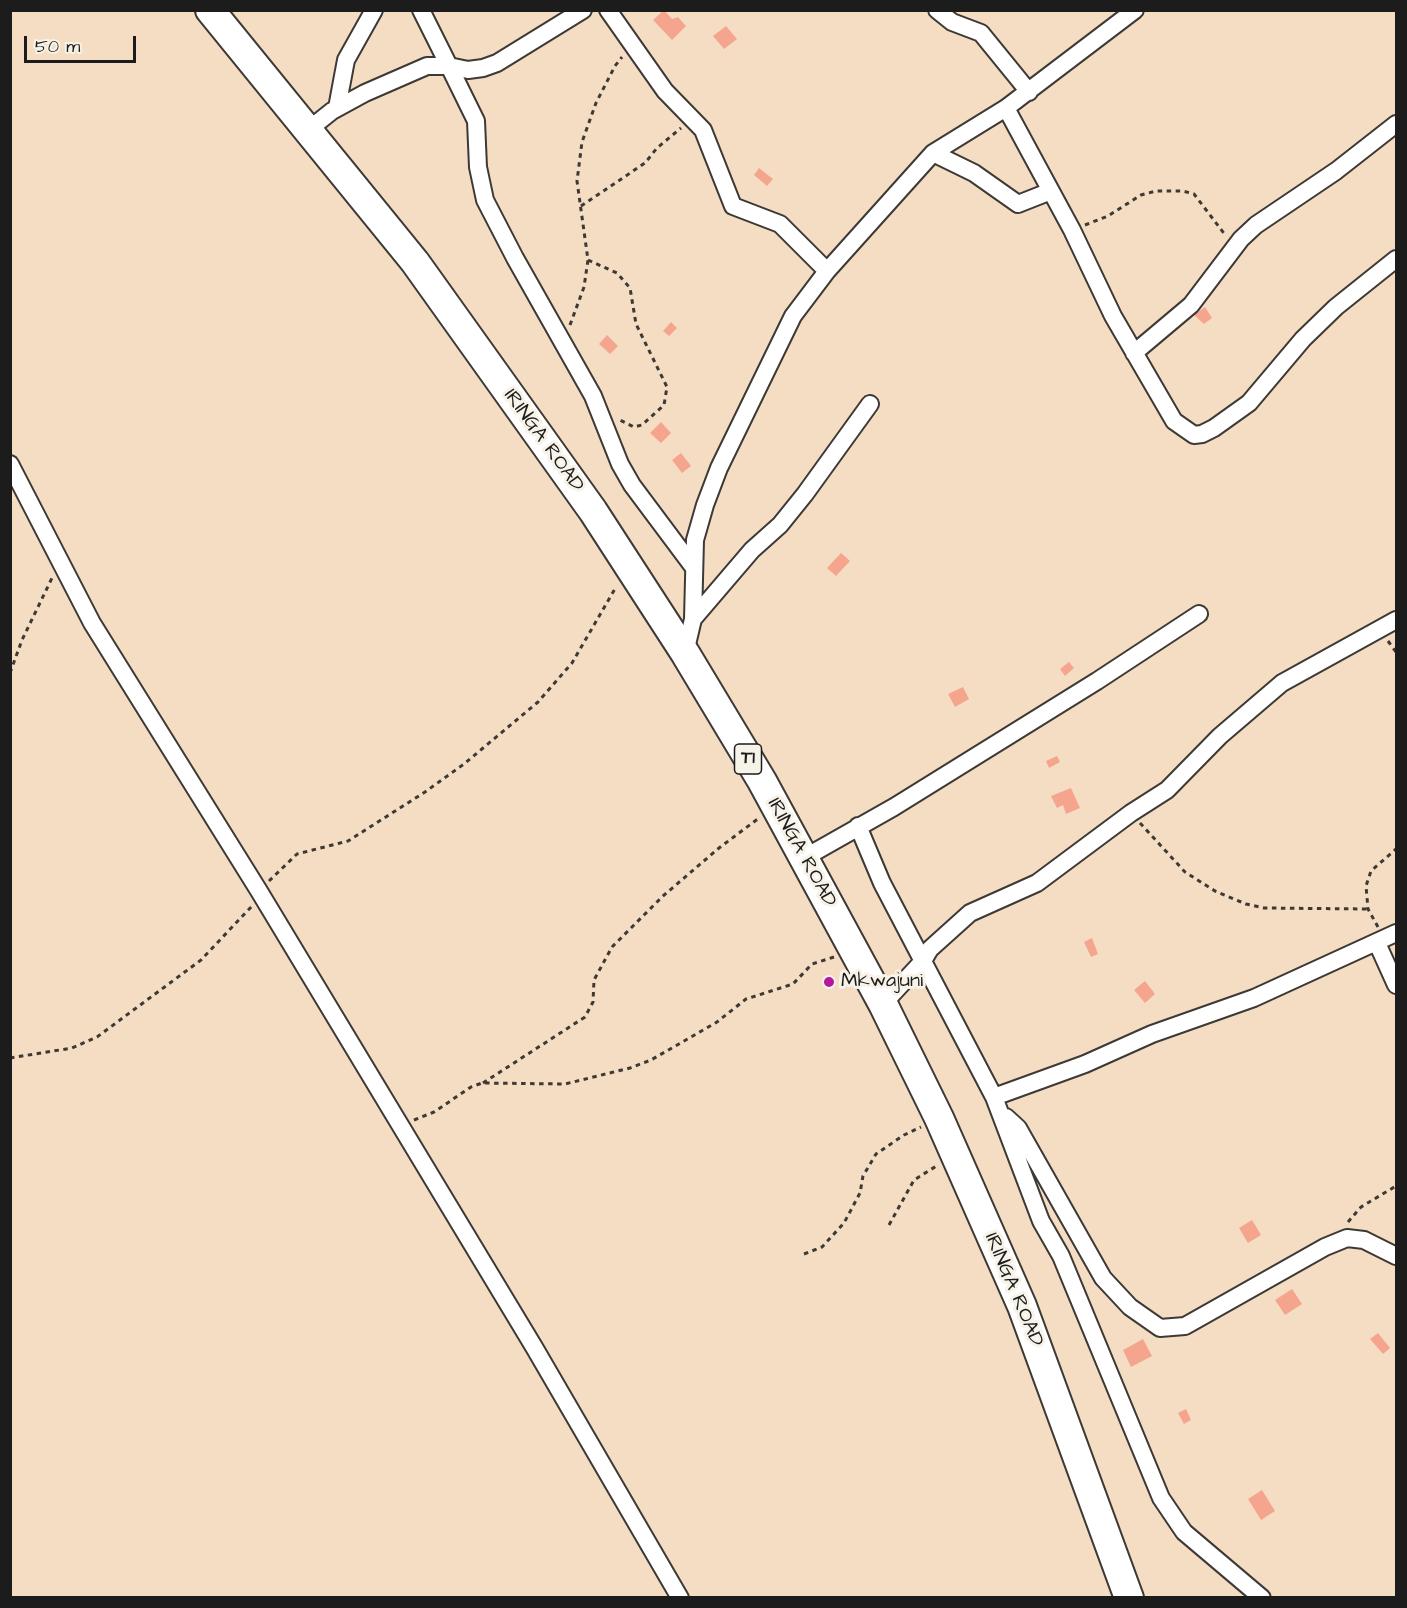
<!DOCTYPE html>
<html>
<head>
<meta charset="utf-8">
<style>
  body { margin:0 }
  #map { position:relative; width:1407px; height:1608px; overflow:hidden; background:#f5ddc3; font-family:"Architects Daughter",sans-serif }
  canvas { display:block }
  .frame { position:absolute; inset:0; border:12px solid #1c1c1c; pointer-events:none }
  .scale { position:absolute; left:24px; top:36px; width:112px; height:27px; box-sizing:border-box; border:3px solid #1c1c1c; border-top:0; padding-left:8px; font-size:18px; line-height:21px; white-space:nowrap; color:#1c1c1c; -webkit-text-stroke:4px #f7f3e8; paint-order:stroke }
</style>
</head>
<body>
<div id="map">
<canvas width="1407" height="1608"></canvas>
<div class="frame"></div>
<div class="scale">50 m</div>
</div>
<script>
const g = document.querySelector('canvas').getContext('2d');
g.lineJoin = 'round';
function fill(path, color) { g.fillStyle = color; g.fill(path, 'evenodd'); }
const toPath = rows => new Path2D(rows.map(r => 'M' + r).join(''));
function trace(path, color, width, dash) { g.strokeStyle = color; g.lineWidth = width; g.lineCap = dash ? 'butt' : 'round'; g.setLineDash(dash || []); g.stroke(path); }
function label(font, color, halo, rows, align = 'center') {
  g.font = font + ' "Architects Daughter",sans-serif'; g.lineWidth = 6; g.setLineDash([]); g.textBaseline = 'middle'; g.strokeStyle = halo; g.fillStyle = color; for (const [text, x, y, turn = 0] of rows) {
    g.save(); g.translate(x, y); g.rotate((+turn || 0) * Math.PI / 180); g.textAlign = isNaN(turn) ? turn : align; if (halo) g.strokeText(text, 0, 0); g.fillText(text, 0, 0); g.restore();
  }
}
fill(toPath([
  [664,10,672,19,678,17,686,26,672,40,653,20],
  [726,26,737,39,724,49,713,36],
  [759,168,773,179,767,186,754,175],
  [1205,307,1212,318,1204,324,1194,315],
  [671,322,677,328,669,336,663,331],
  [607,335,618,346,610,354,599,344],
  [661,422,671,433,661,443,650,433],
  [681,453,691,466,682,473,672,460],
  [841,553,850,561,836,576,827,568],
  [1069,662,1074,668,1065,676,1060,669],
  [963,687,969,699,955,707,948,694],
  [1057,756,1060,762,1049,768,1046,761],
  [1071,788,1080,808,1066,814,1063,805,1057,808,1051,796],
  [1092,938,1098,954,1091,957,1084,942],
  [1145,981,1155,994,1145,1003,1134,990],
  [1252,1220,1261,1235,1248,1243,1239,1228],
  [1292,1289,1302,1304,1285,1315,1275,1300],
  [1378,1333,1390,1348,1383,1354,1370,1339],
  [1143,1339,1152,1356,1131,1367,1123,1350],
  [1186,1409,1191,1420,1184,1424,1178,1413],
  [1262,1490,1275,1511,1261,1520,1248,1499]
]), '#f5a58e');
const minor = toPath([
  [421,10,449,66,468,70,483,68,497,63,583,10],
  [608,10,665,91,703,130,733,206,780,224,827,271],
  [937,10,952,22,981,33,1029,92],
  [337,108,346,60,374,10],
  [1006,108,1072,230,1113,316,1174,421,1194,435,1202,434,1214,428,1249,403,1303,339,1336,307,1396,259],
  [307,131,332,111,365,93,427,66,449,66,476,121,478,167,485,200,515,258,593,396,620,464,632,485,694,568],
  [933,153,974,173,1018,204,1051,191],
  [1134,353,1191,305,1241,239,1256,225,1336,171,1396,124],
  [10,464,92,623,259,891,534,1347,680,1598],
  [693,619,752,550,780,525,805,494,870,404],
  [685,653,693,619,695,540,705,505,719,468,793,316,827,271,933,153,1006,108,1135,10],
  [858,826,882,883,994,1097,1041,1221,1061,1256,1161,1498,1184,1532,1262,1598],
  [804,858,894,807,1097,681,1199,614],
  [1377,943,1396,985],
  [883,1004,923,961,930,949,970,913,1037,883,1131,813,1167,790,1220,736,1282,683,1396,620],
  [994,1097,1085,1064,1152,1034,1254,998,1396,933],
  [1006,1117,1018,1128,1103,1278,1130,1307,1160,1328,1185,1326,1325,1247,1347,1238,1364,1240,1396,1256]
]);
const trunk = toPath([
  [210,10,415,262,593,511,685,653,762,781,883,1004,939,1118,1022,1306,1129,1598]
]);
trace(minor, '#3d3935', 20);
trace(trunk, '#3d3935', 32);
trace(toPath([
  [581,206,645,163,657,148,681,128],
  [1085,225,1108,216,1141,195,1156,191,1183,191,1194,194,1226,236],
  [588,260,617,273,630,288,636,324,667,387,664,405,642,425,634,427,620,420],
  [570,325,584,287,588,260,577,181,582,142,596,103,615,66,622,57],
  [1388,641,1396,652],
  [10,673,22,640,52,578],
  [1140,823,1185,872,1215,891,1246,904,1264,908,1368,909],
  [269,881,297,854,348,841,425,792,464,764,538,702,572,663,616,587],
  [1378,927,1368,909,1366,886,1371,871,1396,849],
  [10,1058,72,1048,97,1037,201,960,252,906],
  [483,1083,585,1017,593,1002,594,980,612,947,663,896,719,848,759,818],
  [414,1120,434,1112,471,1087,482,1083,565,1084,630,1068,651,1060,717,1022,746,999,793,984,812,964,834,957],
  [1348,1222,1361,1207,1396,1186],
  [889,1225,914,1180,938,1165],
  [804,1254,822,1247,844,1223,860,1193,863,1176,876,1154,904,1135,921,1127]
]), '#3d3935', 3, [4.5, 4.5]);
trace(minor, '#fff', 16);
trace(trunk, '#fff', 28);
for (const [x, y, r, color] of [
  [829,982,6,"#b5179e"]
]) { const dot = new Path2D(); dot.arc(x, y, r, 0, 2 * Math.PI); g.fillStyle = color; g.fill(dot); trace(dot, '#f7f3e8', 2); }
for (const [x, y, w] of [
  [748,759,27]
]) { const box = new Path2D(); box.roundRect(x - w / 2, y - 15, w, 30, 4.5); g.fillStyle = '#f7f3e8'; g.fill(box); trace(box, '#1c1c1c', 1.5); }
label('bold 18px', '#1c1c1c', null, [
  ["T1",748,759]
]);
label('20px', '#1c1c1c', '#f7f3e8', [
  ["IRINGA ROAD",543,441,54],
  ["IRINGA ROAD",801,853,61],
  ["IRINGA ROAD",1013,1290,67]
]);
label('20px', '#1c1c1c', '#f7f3e8', [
  ["Mkwajuni",841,982]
], 'left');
</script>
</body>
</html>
